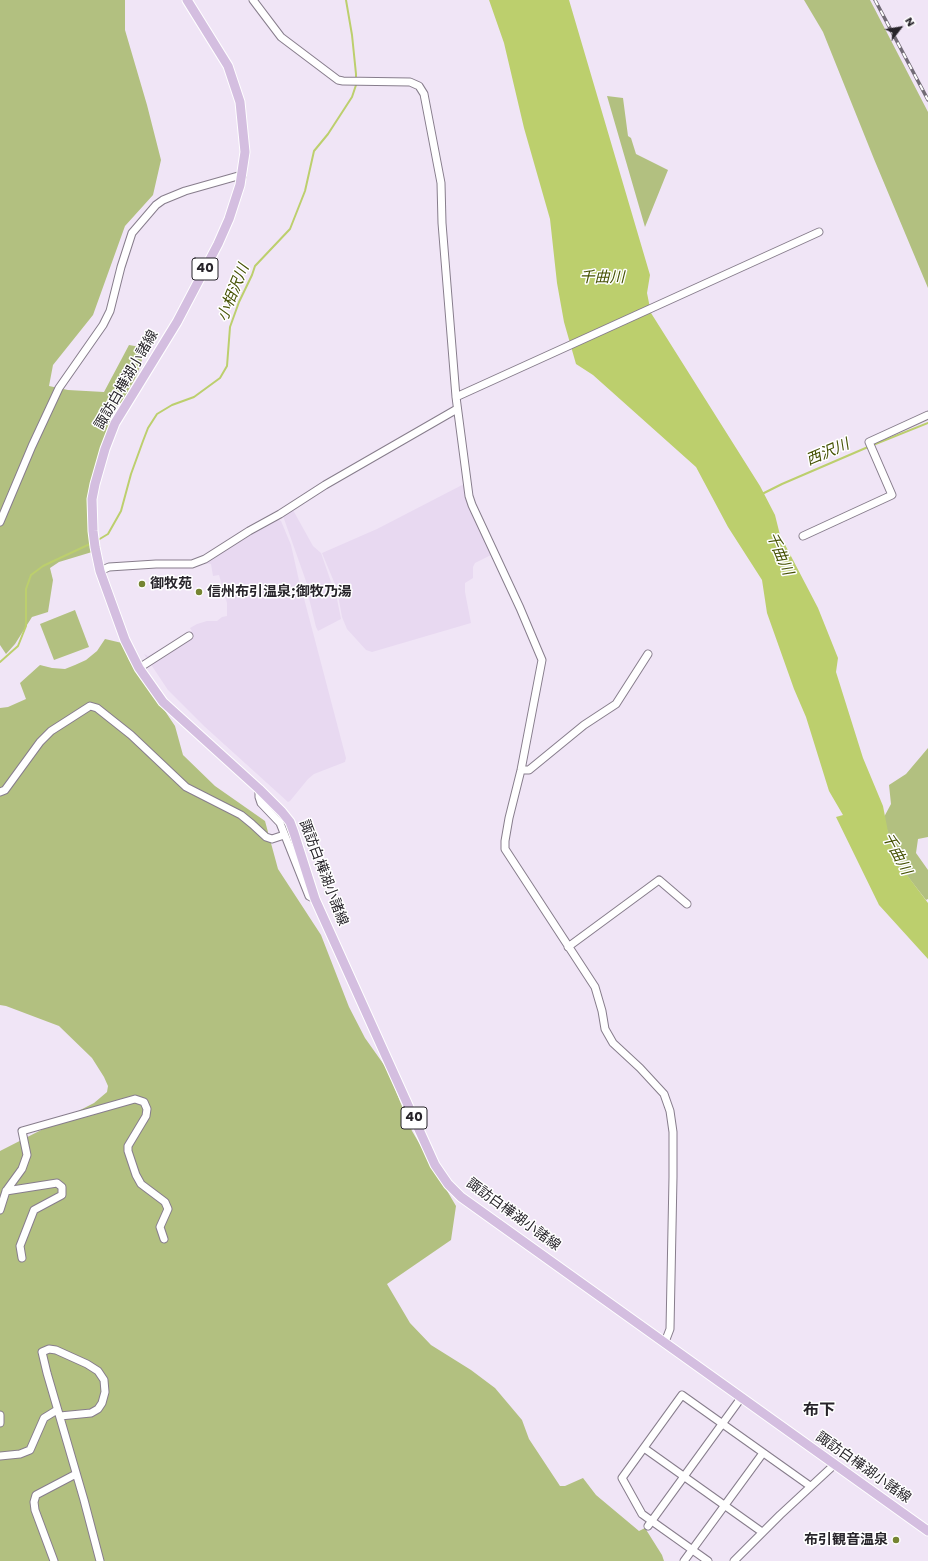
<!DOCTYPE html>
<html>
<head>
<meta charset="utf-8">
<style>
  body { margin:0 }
  #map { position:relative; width:928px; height:1561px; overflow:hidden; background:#f0e5f6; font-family:Poppins,sans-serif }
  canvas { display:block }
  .north { position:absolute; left:880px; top:8px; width:40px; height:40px; -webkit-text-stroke:3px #fff; paint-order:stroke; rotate:59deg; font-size:11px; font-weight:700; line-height:16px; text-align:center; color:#27242a }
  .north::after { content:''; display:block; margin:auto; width:14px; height:18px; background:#27242a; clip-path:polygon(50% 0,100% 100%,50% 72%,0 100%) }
</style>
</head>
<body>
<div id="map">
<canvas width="928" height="1561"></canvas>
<div class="north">N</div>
</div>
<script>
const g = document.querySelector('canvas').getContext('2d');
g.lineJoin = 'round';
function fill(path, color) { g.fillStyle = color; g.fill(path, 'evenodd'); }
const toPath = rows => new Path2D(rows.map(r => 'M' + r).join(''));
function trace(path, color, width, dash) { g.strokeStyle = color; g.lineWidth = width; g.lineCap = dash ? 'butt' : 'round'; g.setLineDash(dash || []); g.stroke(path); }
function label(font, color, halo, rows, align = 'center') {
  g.font = font + ' Poppins,"Noto Sans JP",sans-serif'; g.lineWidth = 3; g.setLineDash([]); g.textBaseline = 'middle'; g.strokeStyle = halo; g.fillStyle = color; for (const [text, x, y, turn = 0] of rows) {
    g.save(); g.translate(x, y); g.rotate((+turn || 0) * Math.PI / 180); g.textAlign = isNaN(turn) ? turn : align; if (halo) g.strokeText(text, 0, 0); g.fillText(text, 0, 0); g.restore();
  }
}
fill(toPath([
  [464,484,467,500,491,555,475,563,473,567,473,578,465,583,465,592,471,623,372,652,366,650,347,629,342,617,337,589,322,553,377,529],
  [293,510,313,546,321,553,337,599,341,619,318,631,316,627,306,586,301,587,346,758,345,762,314,774,308,779,290,801,288,802,204,726,168,690,144,654,148,656,192,631,190,628,197,624,207,621,217,621,222,617,227,616,227,603,219,575,213,576,211,564,204,563,277,519,281,521,291,545,300,585,307,584,283,516]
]), '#e8d9f1');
fill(toPath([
  [0,0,125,0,125,30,147,105,161,160,153,195,125,226,93,315,53,365,49,386,68,390,104,392,129,345,146,348,137,375,122,402,112,409,110,424,96,464,91,484,88,519,92,552,59,562,50,568,53,580,48,612,32,617,15,644,6,654,0,645],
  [804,0,870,0,928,112,928,288,874,159,823,32],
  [607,96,623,98,628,136,631,138,636,154,668,170,645,227],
  [75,610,89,647,54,660,40,624],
  [105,639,122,643,129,660,142,680,161,705,175,726,183,755,215,786,265,821,278,869,321,935,349,1007,365,1038,387,1069,412,1131,456,1206,451,1240,387,1284,410,1323,431,1345,471,1370,495,1388,522,1420,529,1439,560,1486,565,1486,583,1478,596,1495,639,1531,645,1528,662,1555,664,1561,0,1561,0,1151,94,1103,107,1092,108,1086,104,1077,92,1058,59,1026,6,1006,0,1005,0,708,8,707,26,699,20,683,40,665,52,668,65,669,75,665,86,660,97,651],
  [928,748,928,837,918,839,916,853,928,870,928,899,926,900,905,873,890,842,884,817,891,804,889,785,906,774]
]), '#b2c080');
fill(toPath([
  [489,0,569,0,650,275,647,293,651,313,760,486,775,515,780,535,818,608,838,658,836,672,863,758,883,806,890,842,904,871,928,903,928,959,879,905,836,817,843,815,829,791,806,717,794,689,767,613,762,580,728,527,696,467,593,375,576,364,564,322,557,283,550,219,524,128,504,43]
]), '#bccf6d');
trace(toPath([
  [762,494,782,484,868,447,928,423],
  [98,540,108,534,121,511,131,474,143,441,148,428,157,414,172,405,194,397,220,378,227,366,230,327,239,302,252,275,255,266,290,229,305,191,314,151,328,134,352,97,356,85,356,74,352,35,346,0],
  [0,662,18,646,26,626,26,589,31,575,43,566,92,543]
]), '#bccf6d', 2);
const minor = toPath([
  [253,0,281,37,338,80,343,81,410,82,419,86,424,94,441,183,442,223,456,397,469,496,472,505,520,608,542,660,521,770,509,818,505,841,505,849,595,987,602,1011,605,1029,613,1043,640,1068,664,1094,670,1111,673,1132,673,1177,670,1329,665,1342],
  [456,397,819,232],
  [0,522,32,446,59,388,103,325,110,311,121,267,132,233,156,205,163,200,185,191,238,176,242,177],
  [803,536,892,495,869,442,928,415],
  [100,571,109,567,156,564,192,564,205,559,249,531,280,514,325,485,457,409],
  [139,668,189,636],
  [521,770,529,770,584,725,616,704,648,654],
  [259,789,259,797,261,803,280,823,309,896,315,899],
  [0,792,5,790,40,742,51,731,90,706,97,708,131,735,186,787,241,815,252,824,266,837,272,839,284,835],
  [568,947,659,880,687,904],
  [6,1191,57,1183,62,1187,62,1195,34,1210,20,1246,22,1258],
  [0,1210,6,1191,22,1169,27,1155,22,1131,135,1099,144,1102,147,1109,146,1116,128,1146,128,1151,136,1175,141,1184,165,1202,168,1209,160,1227,164,1239],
  [0,1415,0,1423],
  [60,1416,91,1413,98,1409,102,1403,105,1392,104,1380,98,1371,87,1364,56,1350,49,1349,42,1352,47,1373,84,1500,100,1561],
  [644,1448,762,1532],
  [0,1456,20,1454,30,1450,44,1418,57,1410],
  [648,1526,741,1398],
  [54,1561,35,1510,34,1502,36,1495,76,1474],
  [684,1561,763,1453],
  [708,1561,642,1514,622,1478,682,1395,810,1486],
  [734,1561,780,1515,834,1465]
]);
const major = toPath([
  [187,0,228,66,240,102,245,152,240,185,229,219,218,244,177,322,115,423,105,449,95,484,92,499,93,531,95,547,100,571,125,640,139,668,163,702,259,789,282,812,290,822,294,833,315,899,435,1165,448,1184,461,1197,928,1531]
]);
trace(minor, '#877d8c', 9);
trace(major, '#fff', 11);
trace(minor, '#fff', 7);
trace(major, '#d4bee0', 9);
const rail = toPath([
  [875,0,928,100]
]);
trace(rail, '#726c76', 3.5);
trace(rail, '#fff', 2, [6]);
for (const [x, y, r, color] of [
  [142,584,4,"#758432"],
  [199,592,4,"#758432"],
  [896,1540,4,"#758432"]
]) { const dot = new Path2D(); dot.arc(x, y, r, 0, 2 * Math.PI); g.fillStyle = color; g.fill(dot); trace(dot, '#fff', 1.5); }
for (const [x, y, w] of [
  [205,269,26],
  [414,1118,26]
]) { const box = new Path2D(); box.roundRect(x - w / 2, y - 11, w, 22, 3); g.fillStyle = '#fff'; g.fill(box); trace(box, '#27242a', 1); }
label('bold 13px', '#27242a', null, [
  ["40",205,269],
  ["40",414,1118]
]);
label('14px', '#27242a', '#fff', [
  ["諏訪白樺湖小諸線",127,380,-60],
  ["諏訪白樺湖小諸線",323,873,69],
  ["諏訪白樺湖小諸線",513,1215,36],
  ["諏訪白樺湖小諸線",863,1468,35]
]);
label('bold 14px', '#27242a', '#fff', [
  ["御牧苑",150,584],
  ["信州布引温泉;御牧乃湯",207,592],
  ["布引観音温泉",888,1540,"right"]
], 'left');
label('italic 15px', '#465205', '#fff', [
  ["千曲川",602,278],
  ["小相沢川",234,293,-68],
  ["西沢川",828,453,-23],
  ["千曲川",779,554,67],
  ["千曲川",896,854,62]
]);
label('bold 16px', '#27242a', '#fff', [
  ["布下",819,1411]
]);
</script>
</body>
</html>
